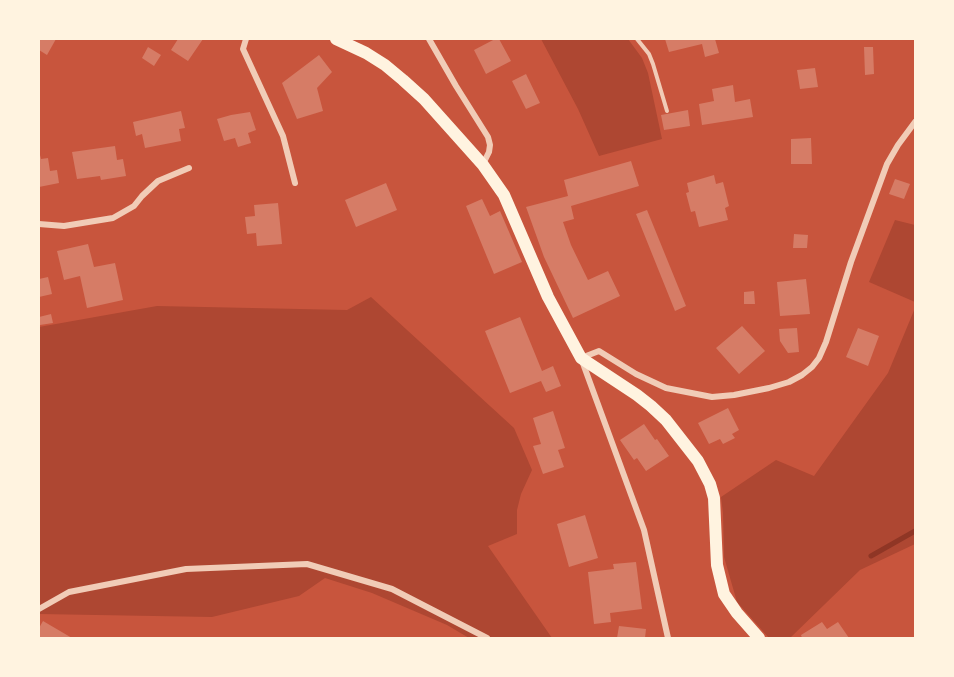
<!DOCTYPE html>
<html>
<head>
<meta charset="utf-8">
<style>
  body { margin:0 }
  #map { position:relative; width:954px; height:677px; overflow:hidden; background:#c8553d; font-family:"Fira Sans",sans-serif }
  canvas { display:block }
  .frame { position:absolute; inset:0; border:40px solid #fff3e0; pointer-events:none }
</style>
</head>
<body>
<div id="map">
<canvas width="954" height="677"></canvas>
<div class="frame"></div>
</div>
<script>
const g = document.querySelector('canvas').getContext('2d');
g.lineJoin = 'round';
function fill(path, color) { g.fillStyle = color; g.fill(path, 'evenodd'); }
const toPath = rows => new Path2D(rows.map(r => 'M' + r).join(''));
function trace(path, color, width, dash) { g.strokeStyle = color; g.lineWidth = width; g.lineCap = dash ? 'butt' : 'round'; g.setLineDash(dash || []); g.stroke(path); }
fill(toPath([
  [541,39,628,39,642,58,648,73,662,139,599,156,578,109],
  [895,220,915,225,915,302,869,282],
  [371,297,514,428,532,470,521,494,517,510,517,534,488,546,552,638,469,638,447,625,372,593,325,578,299,596,212,617,39,614,39,327,157,306,347,310],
  [915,308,915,544,860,570,790,638,769,638,737,602,724,557,723,513,721,497,776,460,814,476,888,373]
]), '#ae4732');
trace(toPath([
  [871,556,915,531]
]), '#8f3625', 5);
fill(toPath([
  [39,39,56,39,47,55,39,50],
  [178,39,203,39,188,61,171,50],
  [495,39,499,39,511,61,486,74,474,50],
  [665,39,715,39,719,53,705,57,702,44,669,52],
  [148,47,161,55,154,66,142,58],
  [864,47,873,47,874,74,865,75],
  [319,55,332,72,317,88,323,111,297,119,282,83],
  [815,68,818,87,800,89,797,70],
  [526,74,540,103,526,109,512,81],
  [733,85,735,102,750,99,753,117,702,125,699,104,714,101,712,89],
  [688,110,690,126,664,130,661,115],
  [181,111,185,128,179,129,181,141,145,148,142,134,136,136,133,122],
  [250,112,256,130,248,133,251,143,238,147,235,138,224,141,217,119,231,115],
  [811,138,812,164,791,164,791,139],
  [115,146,117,160,123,159,126,176,101,180,100,176,77,179,72,152],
  [39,155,40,155,41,159,48,158,50,171,57,170,59,183,39,187],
  [631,161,639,186,571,206,574,219,563,222,571,245,588,280,608,271,620,296,573,318,544,257,526,207,568,196,564,180],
  [714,175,716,184,723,182,729,206,725,208,728,220,699,227,695,211,691,212,686,193,689,192,687,183],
  [895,179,910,184,904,199,889,194],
  [386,183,397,210,356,227,345,200],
  [482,199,490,216,500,211,522,262,494,274,466,206],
  [278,203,282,244,257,246,256,233,247,234,245,217,255,216,254,205],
  [647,210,686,306,675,311,636,214],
  [794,234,808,235,807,248,793,248],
  [88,244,94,267,115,263,123,300,87,308,80,276,64,280,57,251],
  [48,277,52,294,39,297,39,279],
  [806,279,810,314,780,316,777,282],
  [754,291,755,304,744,304,744,292],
  [51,314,53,323,40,325,39,317],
  [520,317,542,371,553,366,561,386,546,392,541,381,510,393,485,331],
  [742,326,765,351,739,374,716,348],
  [797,328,799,352,788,353,780,341,779,329],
  [858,328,879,336,868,366,846,357],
  [728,408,739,430,732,434,735,438,723,444,720,439,709,444,698,423],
  [553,411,565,448,558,450,564,467,543,474,533,446,541,444,533,418],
  [644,424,655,440,657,439,669,456,646,471,637,458,634,460,620,440],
  [585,515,598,558,569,567,557,524],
  [636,562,642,609,610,613,611,622,594,624,588,572,614,569,613,564],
  [43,621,72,638,39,638,39,628],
  [822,622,827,629,838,622,849,638,802,638,801,635],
  [619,626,646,629,645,638,617,638]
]), '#d67c66');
trace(toPath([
  [637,39,649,54,653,64,667,111]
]), '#f1ccb7', 4);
trace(toPath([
  [246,39,243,49,283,136,295,183],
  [429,39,456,86,488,137,490,145,489,152,483,164],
  [39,224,64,226,113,218,134,206,142,196,158,181,189,168],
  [39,609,69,592,186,569,307,564,392,589,487,638],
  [668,638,644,530,581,358,599,351,636,374,666,388,712,397,734,395,769,388,789,382,802,375,812,367,819,358,826,342,851,262,887,164,898,145,915,122]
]), '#f1ccb7', 6);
trace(toPath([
  [336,39,366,53,385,65,403,80,424,99,483,165,504,195,548,297,581,358,637,395,651,406,666,420,698,461,710,484,714,498,717,565,724,594,737,613,759,638]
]), '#fff3e0', 12);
</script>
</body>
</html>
